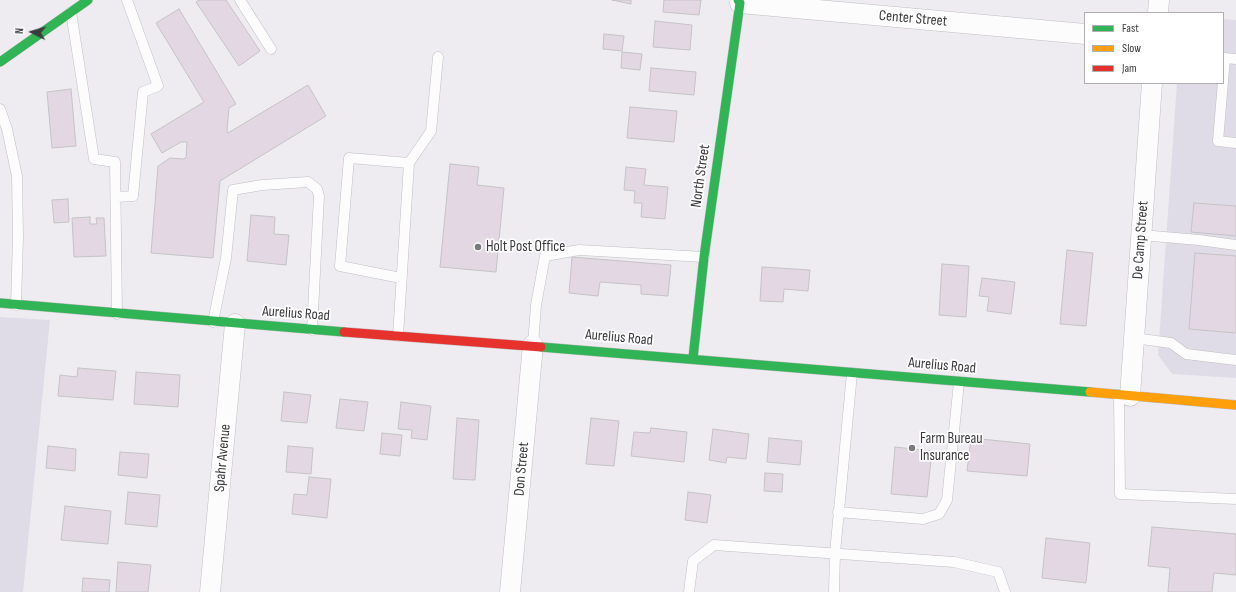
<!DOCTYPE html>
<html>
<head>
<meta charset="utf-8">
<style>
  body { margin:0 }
  #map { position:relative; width:1236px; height:592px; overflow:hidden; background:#eeecf1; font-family:"Sofia Sans Condensed",sans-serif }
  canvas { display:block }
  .legend { position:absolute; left:1084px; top:12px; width:140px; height:72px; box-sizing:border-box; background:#fff; border:1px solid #b0b0b1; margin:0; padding:5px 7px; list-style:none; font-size:12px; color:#3a393c }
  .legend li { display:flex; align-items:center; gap:8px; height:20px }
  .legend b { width:20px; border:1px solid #b0b0b1 }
  .north { position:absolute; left:12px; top:12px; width:40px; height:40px; -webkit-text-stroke:3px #fff; paint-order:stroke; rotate:275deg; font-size:11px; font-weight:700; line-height:16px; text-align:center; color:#3a393c }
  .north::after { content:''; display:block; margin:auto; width:14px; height:18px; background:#3a393c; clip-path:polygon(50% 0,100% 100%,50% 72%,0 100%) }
</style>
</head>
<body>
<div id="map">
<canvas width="1236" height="592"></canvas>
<ul class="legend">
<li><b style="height:5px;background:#30b455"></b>Fast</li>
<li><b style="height:5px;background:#ff9f0a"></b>Slow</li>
<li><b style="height:5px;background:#e5322d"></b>Jam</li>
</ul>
<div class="north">N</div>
</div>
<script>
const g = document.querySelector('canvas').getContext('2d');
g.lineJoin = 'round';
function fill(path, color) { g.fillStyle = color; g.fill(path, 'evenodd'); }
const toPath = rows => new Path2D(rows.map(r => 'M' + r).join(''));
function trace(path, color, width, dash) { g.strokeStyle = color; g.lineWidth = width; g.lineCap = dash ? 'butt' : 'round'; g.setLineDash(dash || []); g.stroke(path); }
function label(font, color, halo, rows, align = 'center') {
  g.font = font + ' "Sofia Sans Condensed",sans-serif'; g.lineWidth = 3.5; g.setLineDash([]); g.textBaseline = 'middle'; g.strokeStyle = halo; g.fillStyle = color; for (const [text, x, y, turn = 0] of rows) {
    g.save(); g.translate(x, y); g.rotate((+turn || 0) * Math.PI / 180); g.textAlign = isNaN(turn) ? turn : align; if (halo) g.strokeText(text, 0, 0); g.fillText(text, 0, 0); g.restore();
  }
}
fill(toPath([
  [1223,19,1236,20,1236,378,1172,374,1158,355,1177,83,1223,83],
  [0,317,50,320,23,592,0,592]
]), '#e0dce7');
const building = toPath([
  [199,0,226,0,260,51,239,66,196,2,199,0],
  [612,0,631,0,631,4,612,0],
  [664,0,701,0,699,15,663,12,664,0],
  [179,9,236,104,229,108,227,130,228,133,308,85,326,116,220,181,213,258,151,253,158,166,170,158,183,159,186,158,187,142,181,142,162,153,151,134,204,102,156,23,179,9],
  [655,21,692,25,690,50,653,47,655,21],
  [604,34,624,36,622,51,603,49,604,34],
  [622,52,642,54,640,70,621,68,622,52],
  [651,68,696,72,694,95,649,91,651,68],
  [71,89,76,146,52,148,47,92,71,89],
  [630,107,677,111,674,142,627,138,630,107],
  [450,164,479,167,477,185,504,188,496,272,440,267,450,164],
  [626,167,646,169,644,185,668,187,665,219,641,217,642,203,634,203,635,191,624,190,626,167],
  [68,199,69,222,54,223,52,200,68,199],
  [1194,203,1236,206,1236,236,1191,232,1194,203],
  [251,215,275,217,274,234,289,235,286,265,247,261,251,215],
  [90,217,90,224,97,224,96,218,104,218,106,256,74,257,72,218,90,217],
  [1067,250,1093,253,1086,326,1060,324,1067,250],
  [1195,253,1236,256,1236,333,1189,329,1195,253],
  [572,257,671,265,668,296,641,294,641,285,600,282,598,296,569,293,572,257],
  [942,264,969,266,966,317,939,315,942,264],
  [762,267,810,270,808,291,784,289,783,302,760,301,762,267],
  [982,278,1015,282,1011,314,987,311,989,297,979,296,982,278],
  [78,368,116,371,113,400,58,396,60,375,77,377,78,368],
  [136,372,180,375,178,407,134,404,136,372],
  [284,392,311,395,307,423,281,421,284,392],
  [340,399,368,402,364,431,336,428,340,399],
  [401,402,431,406,427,440,411,438,412,430,398,429,401,402],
  [457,418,479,420,475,480,453,479,457,418],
  [591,418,619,421,614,466,586,464,591,418],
  [651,428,687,432,684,462,631,456,634,432,650,433,651,428],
  [713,429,749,434,746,459,727,457,726,463,709,460,713,429],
  [382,433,402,435,400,456,380,454,382,433],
  [769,438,802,441,800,465,767,462,769,438],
  [971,438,1030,444,1027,476,967,471,971,438],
  [48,446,76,449,75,471,46,468,48,446],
  [288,446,313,448,311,474,286,472,288,446],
  [895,447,932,451,927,497,891,494,895,447],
  [120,452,149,454,147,478,118,475,120,452],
  [765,473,783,474,782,492,764,491,765,473],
  [309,477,331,479,327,518,292,514,294,494,307,495,309,477],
  [128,492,160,495,157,527,125,524,128,492],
  [688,492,711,495,707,523,685,520,688,492],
  [65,506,111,511,108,544,61,540,65,506],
  [1152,527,1236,534,1236,575,1214,573,1212,592,1168,592,1170,568,1148,566,1152,527],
  [1046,538,1090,543,1086,583,1042,578,1046,538],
  [118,562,151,565,148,592,116,592,118,562],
  [83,578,110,580,109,592,82,592,83,578]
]);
fill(building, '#e2d7e3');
trace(building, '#c5c3c6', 1);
const lane = toPath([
  [240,0,271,49],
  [71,12,94,159,115,162,117,314],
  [1236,59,1225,58,1218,141,1236,143],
  [0,109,7,129,17,176,18,237,16,305],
  [409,163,431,131,438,57],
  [116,197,133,196,143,92,158,86,127,0],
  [1141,235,1199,240,1236,245],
  [213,322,226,258,233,190,262,185,308,182,317,189,319,196,312,330],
  [398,336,409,163,349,158,340,266,401,278],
  [1134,338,1171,343,1186,354,1236,360],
  [533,345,536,305,545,256,579,250,704,257],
  [1119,395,1120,494,1236,499],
  [838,512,923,519,939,514,947,500,959,382],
  [689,592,693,561,714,545,954,562,998,572,1005,592],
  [834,592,835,553,852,373]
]);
const street = toPath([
  [740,3,1085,34],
  [1158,13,1159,0],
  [1130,396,1152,83],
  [210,592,235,324],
  [510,592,533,345]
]);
const fast = toPath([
  [0,62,88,0],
  [0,303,344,332],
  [541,347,1090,392],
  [693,358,704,257,740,3,738,0]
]);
const slow = toPath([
  [1090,392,1236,405]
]);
const jam = toPath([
  [344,332,541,347]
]);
trace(lane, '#c0bec2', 11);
trace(street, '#c0bec2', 21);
trace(fast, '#c0bec2', 10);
trace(slow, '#c0bec2', 10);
trace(jam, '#c0bec2', 10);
trace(lane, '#fcfcfd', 10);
trace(street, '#fcfcfd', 20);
trace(fast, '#30b455', 9);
trace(slow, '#ff9f0a', 9);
trace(jam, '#e5322d', 9);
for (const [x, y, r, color] of [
  [478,247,4,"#79787b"],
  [912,448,4,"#79787b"]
]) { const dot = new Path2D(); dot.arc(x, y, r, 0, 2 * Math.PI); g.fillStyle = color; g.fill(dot); trace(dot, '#fff', 1.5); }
label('15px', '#3a393c', '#fff', [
  ["Center Street",913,19,5],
  ["North Street",701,176,-82],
  ["De Camp Street",1141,240,-86],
  ["Aurelius Road",296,314,4],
  ["Aurelius Road",619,338,5],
  ["Aurelius Road",942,366,5],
  ["Spahr Avenue",223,458,-85],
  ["Don Street",522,469,-85]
]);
label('15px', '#3a393c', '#fff', [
  ["Holt Post Office",486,247],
  ["Farm Bureau",920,439],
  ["Insurance",920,456]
], 'left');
</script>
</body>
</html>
